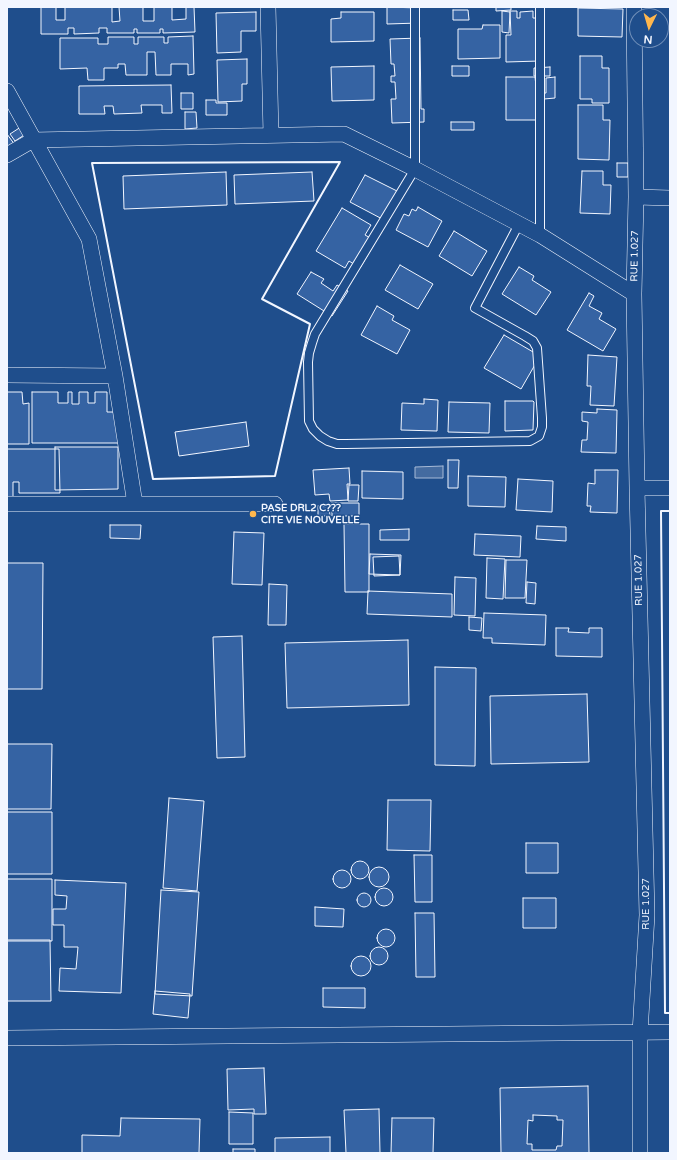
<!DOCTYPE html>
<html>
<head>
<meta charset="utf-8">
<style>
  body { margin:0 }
  #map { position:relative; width:677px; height:1160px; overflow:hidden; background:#1f4e8c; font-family:"Varela Round",sans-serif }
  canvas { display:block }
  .frame { position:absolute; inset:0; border:8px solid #f2f6ff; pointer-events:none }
  .north { position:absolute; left:629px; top:8px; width:40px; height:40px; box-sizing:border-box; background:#1f4e8c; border:1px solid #7391ba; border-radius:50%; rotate:185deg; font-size:11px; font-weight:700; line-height:16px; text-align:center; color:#f2f6ff }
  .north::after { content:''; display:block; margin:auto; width:14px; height:18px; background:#ffb74d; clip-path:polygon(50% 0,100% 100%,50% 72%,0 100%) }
</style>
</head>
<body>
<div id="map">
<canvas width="677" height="1160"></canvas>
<div class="frame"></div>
<div class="north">N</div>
</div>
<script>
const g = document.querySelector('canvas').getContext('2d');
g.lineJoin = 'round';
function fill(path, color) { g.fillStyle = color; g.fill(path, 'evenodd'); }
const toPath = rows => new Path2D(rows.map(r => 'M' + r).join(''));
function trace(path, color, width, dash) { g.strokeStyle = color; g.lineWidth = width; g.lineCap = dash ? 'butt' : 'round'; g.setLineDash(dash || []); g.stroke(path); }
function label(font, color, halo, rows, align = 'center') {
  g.font = font + ' "Varela Round",sans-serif'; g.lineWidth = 3; g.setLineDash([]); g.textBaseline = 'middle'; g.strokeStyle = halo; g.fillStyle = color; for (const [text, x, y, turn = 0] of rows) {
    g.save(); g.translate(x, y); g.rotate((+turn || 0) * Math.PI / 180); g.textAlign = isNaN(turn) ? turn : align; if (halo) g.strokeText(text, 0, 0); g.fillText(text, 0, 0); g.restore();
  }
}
const water = toPath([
  [443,466,443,478,415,478,415,467,443,466]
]);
fill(water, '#446ba0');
trace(water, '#a8bbd7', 1);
const building = toPath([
  [41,7,56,7,56,20,65,20,65,7,112,7,112,22,120,21,119,7,143,7,143,21,154,21,154,7,172,7,172,20,186,19,186,7,194,7,195,32,163,33,163,29,160,29,160,33,137,33,137,29,134,29,134,33,107,33,107,28,99,28,99,33,74,34,74,28,68,28,68,34,41,34,41,7],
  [387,7,419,8,419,23,387,24,387,7],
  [496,7,511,7,511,10,496,11,496,7],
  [578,8,623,9,622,37,578,36,578,8],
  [453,10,468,10,469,20,453,20,453,10],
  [502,11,510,12,509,33,502,32,502,11],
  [510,11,517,11,517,18,520,18,520,12,533,11,533,18,541,18,540,61,506,62,506,35,511,35,510,11],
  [256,12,256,31,241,31,241,52,217,53,216,13,256,12],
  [341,12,374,12,374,41,331,42,331,19,341,18,341,12],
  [483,25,500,25,500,58,458,59,458,29,482,29,483,25],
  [193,36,194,74,188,75,188,64,171,64,171,75,156,75,155,52,147,52,147,75,126,75,125,64,118,64,118,68,104,68,104,80,88,80,87,68,60,69,60,38,98,38,98,44,108,44,108,37,134,37,134,44,138,44,138,37,164,37,164,43,168,43,168,37,193,36],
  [420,38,421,109,424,109,424,122,392,123,391,99,396,99,395,82,391,82,391,76,395,76,394,64,391,64,390,39,420,38],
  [580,56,602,56,602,68,609,68,609,103,592,103,592,99,580,99,580,56],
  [247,59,247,84,242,84,242,101,218,102,217,60,247,59],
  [374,66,374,100,332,101,331,67,374,66],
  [452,66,469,66,469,76,452,76,452,66],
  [550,67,550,76,534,76,534,68,550,67],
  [506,77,535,77,536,86,539,86,539,120,506,120,506,77],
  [555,77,555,98,544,99,544,93,546,93,546,78,555,77],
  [171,85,172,113,162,113,162,105,141,105,142,113,114,114,113,106,104,106,105,114,79,114,79,86,171,85],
  [181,93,193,93,193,109,181,109,181,93],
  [206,100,216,100,216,103,227,103,227,115,206,115,206,100],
  [578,105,603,105,603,120,610,120,609,160,578,159,578,105],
  [185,112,196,112,197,128,185,129,185,112],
  [451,122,474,122,474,130,451,130,451,122],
  [27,123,32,130,15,141,10,134,27,123],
  [7,134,15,145,7,151,7,134],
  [617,163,628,163,628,177,617,177,617,163],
  [582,171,603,171,603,185,611,185,610,214,580,213,582,171],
  [226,172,227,205,124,209,123,176,226,172],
  [312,172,314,201,235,204,234,175,312,172],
  [365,175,401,193,386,221,350,202,365,175],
  [418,207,442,221,428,247,396,230,404,214,409,216,412,209,416,211,418,207],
  [342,208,371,225,365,235,376,241,360,268,349,261,345,268,316,251,342,208],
  [454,231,487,251,472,276,439,256,454,231],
  [400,265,433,284,418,309,385,290,400,265],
  [519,267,534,276,532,280,551,292,536,315,502,294,519,267],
  [311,272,324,279,321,283,333,291,337,285,348,291,332,316,297,294,311,272],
  [589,293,594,296,589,306,602,313,599,319,616,329,603,351,567,330,589,293],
  [377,306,394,316,392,320,410,330,397,354,361,335,377,306],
  [504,335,540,356,521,389,484,368,504,335],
  [588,355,617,357,614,406,590,405,591,386,587,386,588,355],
  [7,392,22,392,23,404,29,403,29,444,7,444,7,392],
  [32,392,58,392,58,403,68,403,68,392,72,392,72,404,79,404,79,392,88,392,88,403,95,403,95,392,107,392,107,412,119,412,119,443,32,443,32,392],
  [424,399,438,400,437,431,401,430,402,403,424,404,424,399],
  [505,401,533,401,534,402,533,430,505,431,505,401],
  [449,402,490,403,489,433,448,432,449,402],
  [597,409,617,410,616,453,581,452,582,440,587,440,588,422,582,421,582,412,597,413,597,409],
  [246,422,249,446,179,456,175,432,246,422],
  [55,447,118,447,118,489,55,490,55,447],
  [7,449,59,449,60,493,19,493,19,482,13,482,13,497,7,497,7,449],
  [448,460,459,460,458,488,448,488,448,460],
  [349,468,350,484,347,484,348,500,330,501,329,494,315,495,313,470,349,468],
  [595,470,618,470,617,513,590,512,591,506,587,506,588,483,595,484,595,470],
  [362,471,403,472,403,499,362,498,362,471],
  [468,476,506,477,505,507,468,506,468,476],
  [518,479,553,481,552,512,516,510,518,479],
  [349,485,359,485,358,501,348,501,349,485],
  [332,503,359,503,359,516,332,516,332,503],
  [318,506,329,506,330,516,318,516,318,506],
  [344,524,369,524,369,592,345,592,344,524],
  [110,525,141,525,140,539,110,538,110,525],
  [537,526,566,527,566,541,536,539,537,526],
  [409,529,409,540,380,540,380,530,409,529],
  [234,532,264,533,262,585,232,584,234,532],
  [475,534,521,536,520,557,474,555,475,534],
  [370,554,401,555,400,575,369,574,370,554],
  [399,556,400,575,374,576,373,557,399,556],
  [487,558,505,559,503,599,486,598,487,558],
  [506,560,527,560,525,598,505,598,506,560],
  [7,563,43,563,42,689,7,689,7,563],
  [455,577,476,578,475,616,454,615,455,577],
  [527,582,536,583,535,604,526,603,527,582],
  [269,584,287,585,286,625,268,625,269,584],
  [368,591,452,594,452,617,367,614,368,591],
  [484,613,546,615,545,645,492,643,492,638,483,638,484,613],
  [469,617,482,618,481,631,469,630,469,617],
  [556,628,569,628,568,632,589,633,589,628,602,628,602,657,556,656,556,628],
  [242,636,245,757,217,758,213,637,242,636],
  [408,640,409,705,287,708,285,643,408,640],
  [435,667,476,668,475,766,435,765,435,667],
  [587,694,589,762,491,764,490,696,587,694],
  [7,744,52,744,51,809,7,809,7,744],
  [169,798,204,801,197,891,163,888,169,798],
  [388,800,431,800,430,851,387,850,388,800],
  [7,812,52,812,52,874,7,874,7,812],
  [526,843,558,843,558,873,526,873,526,843],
  [414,855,432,855,432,902,415,902,414,855],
  '351 870a9 9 0 1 1 18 0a9 9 0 1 1-18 0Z',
  '369 877a10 10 0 1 1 20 0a10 10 0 1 1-20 0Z',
  '333 879a9 9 0 1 1 18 0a9 9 0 1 1-18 0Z',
  [7,879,52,879,52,941,7,941,7,879],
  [55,880,126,883,121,993,59,991,60,968,76,969,78,947,64,947,64,925,53,925,53,909,66,909,67,896,55,895,55,880],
  '375 897a9 9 0 1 1 18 0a9 9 0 1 1-18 0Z',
  [161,890,199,892,192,996,155,994,161,890],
  '357 900a7 7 0 1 1 14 0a7 7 0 1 1-14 0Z',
  [523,898,556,898,556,928,523,928,523,898],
  [315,907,344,909,343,927,315,926,315,907],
  [415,913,434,913,435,977,416,977,415,913],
  '377 938a9 9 0 1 1 18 0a9 9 0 1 1-18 0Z',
  [7,940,50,940,51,1001,7,1001,7,940],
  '370 956a9 9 0 1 1 18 0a9 9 0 1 1-18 0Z',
  '351 966a10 10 0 1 1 20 0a10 10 0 1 1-20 0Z',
  [323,988,365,988,365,1008,323,1007,323,988],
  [155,991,190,994,188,1018,153,1014,155,991],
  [264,1068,266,1114,254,1114,254,1109,228,1110,227,1069,264,1068],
  [588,1086,589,1153,501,1153,500,1088,588,1086],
  [533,1115,557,1116,557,1120,563,1120,562,1146,557,1146,556,1150,532,1150,532,1144,527,1144,528,1120,533,1121,533,1115],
  [379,1109,380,1153,346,1153,344,1110,379,1109],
  [229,1112,253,1113,253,1144,229,1144,229,1112],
  [121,1118,200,1119,199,1153,82,1153,82,1135,120,1136,121,1118],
  [392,1118,434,1118,433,1153,391,1153,392,1118],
  [330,1137,330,1153,275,1153,275,1138,330,1137],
  [233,1149,255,1149,255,1153,233,1153,233,1149]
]);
fill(building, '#3563a3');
trace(building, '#f2f6ff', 1);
const service = toPath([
  [415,7,415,169,315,334,312,343,309,353,308,362,309,421,313,429,320,436,328,441,337,444,346,444,530,441,539,436,542,427,542,418,537,348,533,341,525,336,475,308,519,224],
  [540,7,540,235]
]);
const minor = toPath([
  [268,7,271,135],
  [634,7,636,197,634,294,637,488,647,915,640,1033,640,1153],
  [7,91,89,239,115,376,135,504],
  [7,155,33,140,344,134,415,169,540,235,634,294],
  [636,197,670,198],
  [7,375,115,376],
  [637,488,670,488],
  [7,504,275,504],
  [7,1038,670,1032]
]);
trace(service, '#f2f6ff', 10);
trace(minor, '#f2f6ff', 16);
trace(service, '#1f4e8c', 8);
trace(minor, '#1f4e8c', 15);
trace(toPath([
  [340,162,262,299,310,324,275,476,153,479,92,163,340,162],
  [670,511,661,511,665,1013,670,1013]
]), '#f2f6ff', 2);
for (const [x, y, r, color] of [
  [253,514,4,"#ffb74d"]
]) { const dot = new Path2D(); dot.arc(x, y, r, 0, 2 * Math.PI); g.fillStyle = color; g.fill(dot); trace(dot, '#1f4e8c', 1.5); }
label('10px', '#f2f6ff', '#1f4e8c', [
  ["RUE 1.027",635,256,-89],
  ["RUE 1.027",639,580,-91],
  ["RUE 1.027",646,904,-90]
]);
label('bold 10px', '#f2f6ff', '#1f4e8c', [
  ["PASE DRL2 C???",261,508],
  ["CITE VIE NOUVELLE",261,520]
], 'left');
</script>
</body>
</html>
